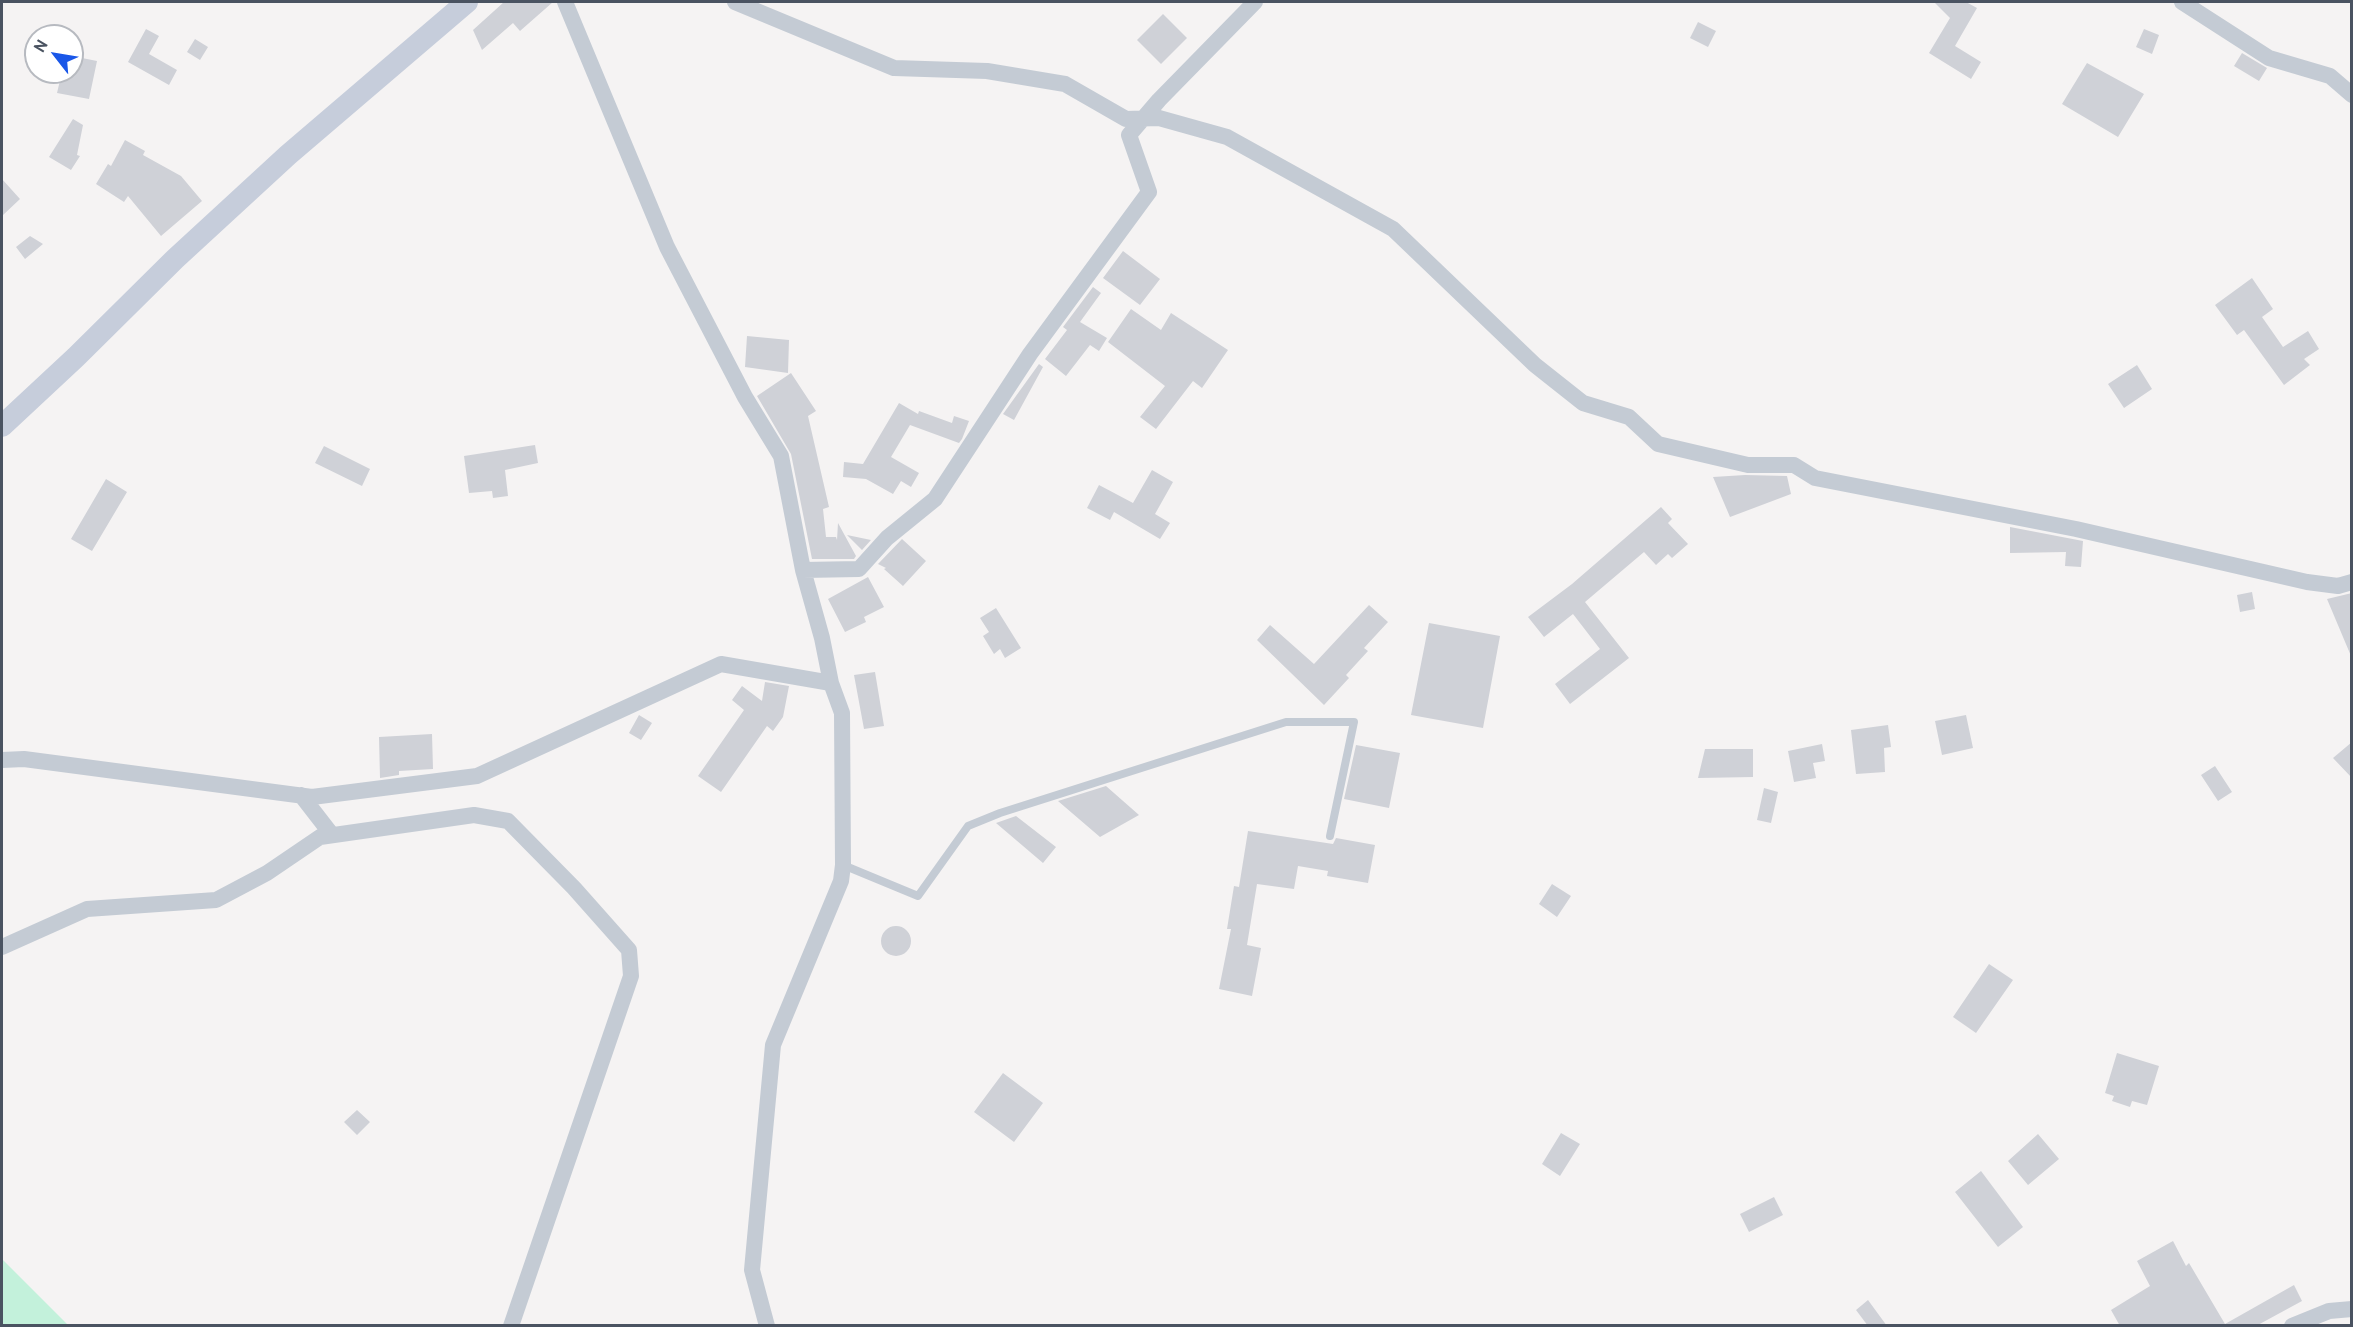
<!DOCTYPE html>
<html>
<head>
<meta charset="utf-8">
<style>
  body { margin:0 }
  #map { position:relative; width:2353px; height:1327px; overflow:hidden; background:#f5f3f3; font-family:"PT Sans",sans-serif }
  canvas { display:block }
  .frame { position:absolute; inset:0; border:3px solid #4a5361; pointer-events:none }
  .north { position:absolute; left:24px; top:24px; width:60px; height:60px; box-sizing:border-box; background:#fff; border:2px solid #b7bac0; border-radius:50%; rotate:301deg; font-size:16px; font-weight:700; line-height:24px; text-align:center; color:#4a5361 }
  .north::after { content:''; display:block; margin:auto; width:21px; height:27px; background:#1a57e8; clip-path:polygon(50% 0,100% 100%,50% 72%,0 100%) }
</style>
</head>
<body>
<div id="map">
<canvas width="2353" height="1327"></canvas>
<div class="frame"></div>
<div class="north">N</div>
</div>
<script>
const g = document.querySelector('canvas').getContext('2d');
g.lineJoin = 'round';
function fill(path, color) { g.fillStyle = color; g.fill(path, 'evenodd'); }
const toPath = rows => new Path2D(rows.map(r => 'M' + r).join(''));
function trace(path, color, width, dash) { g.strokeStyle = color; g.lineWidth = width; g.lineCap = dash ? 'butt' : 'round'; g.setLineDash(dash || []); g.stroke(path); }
fill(toPath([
  [2,1259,68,1325,2,1325]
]), '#c3f1db');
fill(toPath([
  [504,2,553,2,520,31,513,23,482,50,473,30],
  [1934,2,1966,2,1977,8,1955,46,1981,62,1971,79,1929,53,1950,18],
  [1163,14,1187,38,1161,64,1137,40],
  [1698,22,1716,31,1708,47,1690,38],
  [146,29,159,36,149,54,177,70,169,85,128,62],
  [2144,29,2159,35,2152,54,2136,47],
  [195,39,208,47,200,60,187,52],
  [2242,53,2267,68,2259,81,2234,66],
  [72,56,97,61,89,99,57,93,62,72,72,72],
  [2087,63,2144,94,2118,137,2062,104],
  [73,119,83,125,77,155,80,156,71,170,49,157],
  [125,140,145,151,143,155,181,176,202,201,161,236,128,196,124,202,96,184,108,164,111,166],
  [2,179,20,199,2,216],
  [30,236,43,244,25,259,16,247],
  [1123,251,1160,279,1140,305,1103,278],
  [2252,278,2273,309,2262,317,2283,347,2308,331,2319,349,2304,359,2310,365,2284,385,2244,330,2237,335,2215,305],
  [1093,287,1101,293,1080,322,1107,338,1099,351,1090,345,1066,376,1045,359,1067,330,1063,327],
  [1131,309,1161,330,1171,313,1228,350,1202,388,1193,381,1156,429,1140,417,1165,386,1108,342],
  [747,336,789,340,788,373,745,367],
  [1039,364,1043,367,1014,420,1003,414],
  [2137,365,2152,389,2124,408,2108,384],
  [791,373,816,411,808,416,829,507,823,509,826,537,836,537,837,540,838,523,856,556,854,559,812,559,791,454,757,396],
  [899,403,918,414,919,411,952,423,954,416,969,421,962,439,959,443,910,425,891,457,919,473,911,487,901,481,893,494,866,479,843,477,844,462,863,464],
  [535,445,538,463,505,470,508,496,493,498,492,491,469,493,464,456],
  [324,446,370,469,362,486,315,463],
  [1152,470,1173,482,1155,514,1170,523,1160,539,1114,512,1110,520,1087,508,1099,485,1133,503],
  [1745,475,1787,476,1791,494,1730,517,1713,477],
  [106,479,127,492,92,551,71,539],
  [1661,507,1672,519,1668,523,1688,544,1672,558,1668,554,1656,565,1644,552,1585,602,1629,658,1570,704,1555,684,1600,649,1573,614,1544,637,1528,617,1572,584],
  [2010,527,2083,541,2081,567,2065,566,2066,552,2010,553],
  [847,535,871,540,862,550],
  [902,539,926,561,903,586,884,569,886,568,878,564],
  [868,577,884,607,864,617,866,622,845,632,828,599],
  [2252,592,2255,609,2240,612,2237,595],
  [2352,593,2352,656,2351,656,2327,599],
  [1369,605,1388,622,1364,648,1368,651,1346,675,1349,678,1324,705,1257,640,1270,625,1314,664],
  [996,608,1021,648,1005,658,1000,649,994,654,983,636,989,632,980,618],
  [1429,623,1500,636,1483,728,1411,715],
  [875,672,884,726,864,729,854,675],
  [765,682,789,686,783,717,773,731,767,726,721,792,698,776,744,710,732,700,742,686,762,701],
  [639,715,652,723,641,740,629,733],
  [1966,715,1973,748,1942,755,1935,721],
  [1888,725,1891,747,1884,748,1885,772,1856,774,1851,730],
  [432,734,433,769,399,771,399,775,380,778,379,737],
  [2352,742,2352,778,2333,758],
  [1822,744,1825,761,1813,763,1816,778,1794,782,1788,751],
  [1356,745,1400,753,1389,808,1344,799],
  [1705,749,1753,749,1753,777,1698,778],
  [2215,766,2232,792,2218,801,2201,775],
  [1106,786,1139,815,1100,837,1058,801],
  [1764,788,1778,792,1771,823,1757,820],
  [1016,816,1056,847,1043,863,996,823],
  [1248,831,1333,844,1336,838,1375,845,1368,883,1327,876,1328,871,1298,866,1294,889,1257,884,1247,945,1261,948,1252,996,1219,989,1231,929,1227,929,1234,886,1239,887],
  [1552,884,1571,896,1557,917,1539,904],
  '881 941a15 15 0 1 1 30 0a15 15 0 1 1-30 0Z',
  [1989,964,2013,980,1976,1033,1953,1017],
  [2117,1053,2159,1066,2147,1105,2132,1101,2130,1107,2112,1101,2114,1096,2105,1093],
  [1003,1073,1043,1103,1014,1142,974,1112],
  [357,1110,370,1122,357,1135,344,1122],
  [1561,1133,1580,1144,1560,1176,1542,1164],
  [2038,1134,2059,1159,2028,1185,2008,1161],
  [1981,1171,2023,1227,1998,1247,1955,1192],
  [1774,1197,1783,1215,1749,1232,1740,1214],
  [2173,1241,2186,1266,2189,1263,2225,1324,2294,1285,2302,1301,2256,1326,2120,1326,2111,1310,2150,1286,2137,1261],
  [1868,1300,1887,1326,1868,1326,1856,1310]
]), '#cfd1d7');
trace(toPath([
  [843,865,918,896,968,826,1000,813,1286,722,1354,722,1330,836]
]), '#c4cbd4', 8);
trace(toPath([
  [565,2,667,247,745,397,781,456,803,570,822,638,831,683],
  [735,2,894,68,987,71,1065,84,1126,119,1159,118,1227,137,1393,229,1535,365,1583,403,1629,417,1658,444,1748,465,1794,465,1815,478,2076,529,2307,582,2338,586,2352,582],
  [2182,2,2269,58,2330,76,2352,95],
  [803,570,859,569,887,538,935,499,1030,354,1149,192,1129,135,1159,100,1255,2],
  [2,760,24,759,312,797,477,776,721,664,831,683,842,713,843,865,841,881,773,1045,752,1270,767,1326],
  [301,795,332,835],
  [2,947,87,909,216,900,267,873,320,837,474,815,508,821,574,888,629,950,631,976,511,1326],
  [2292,1326,2329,1311,2352,1309]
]), '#c4cbd4', 16);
trace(toPath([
  [2,426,76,357,175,259,288,155,467,2]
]), '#c6cddb', 22);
</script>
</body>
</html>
